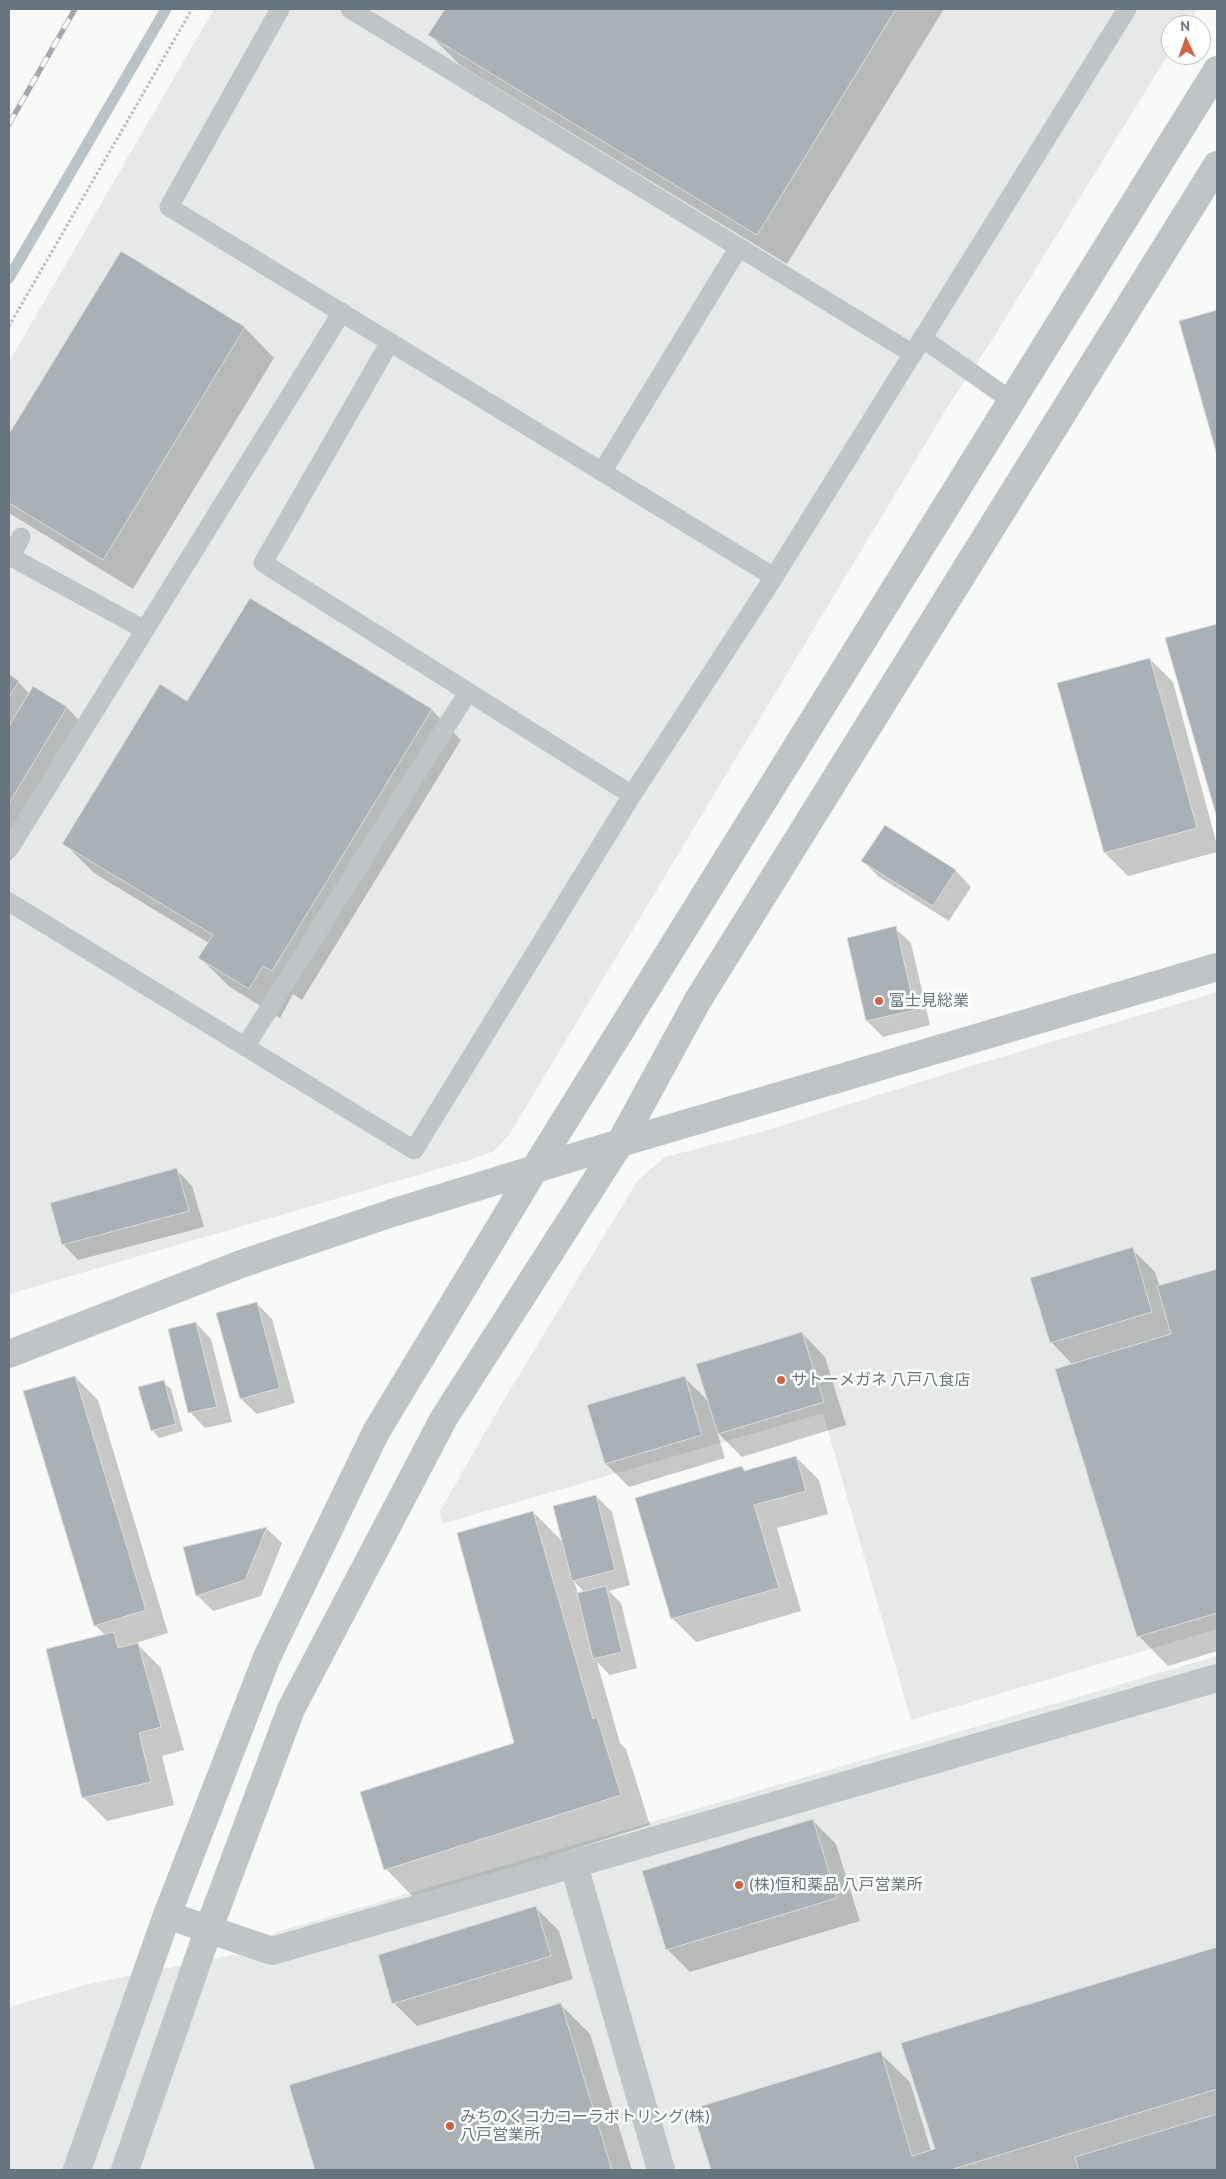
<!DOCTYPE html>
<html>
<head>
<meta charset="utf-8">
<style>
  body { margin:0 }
  #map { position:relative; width:1226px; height:2179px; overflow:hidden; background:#f9f9f8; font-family:Cabin,sans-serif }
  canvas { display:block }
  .frame { position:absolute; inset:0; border:10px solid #67757f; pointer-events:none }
  .north { position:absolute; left:1161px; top:15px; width:50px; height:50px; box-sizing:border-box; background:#fff; border:1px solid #c2c8cc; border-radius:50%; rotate:357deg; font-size:14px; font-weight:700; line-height:20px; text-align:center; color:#67757f }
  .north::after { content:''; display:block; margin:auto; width:18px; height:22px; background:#d2623f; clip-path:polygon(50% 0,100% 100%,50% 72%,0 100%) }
</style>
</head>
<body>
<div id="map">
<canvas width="1226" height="2179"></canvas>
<div class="frame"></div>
<div class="north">N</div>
</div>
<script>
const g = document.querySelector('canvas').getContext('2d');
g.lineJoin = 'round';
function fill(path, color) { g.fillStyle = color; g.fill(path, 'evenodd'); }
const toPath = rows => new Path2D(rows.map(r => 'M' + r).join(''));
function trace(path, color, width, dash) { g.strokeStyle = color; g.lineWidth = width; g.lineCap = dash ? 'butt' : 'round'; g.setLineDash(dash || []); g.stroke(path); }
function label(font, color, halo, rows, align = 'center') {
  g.font = font + ' Cabin,"Noto Sans JP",sans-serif'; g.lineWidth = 5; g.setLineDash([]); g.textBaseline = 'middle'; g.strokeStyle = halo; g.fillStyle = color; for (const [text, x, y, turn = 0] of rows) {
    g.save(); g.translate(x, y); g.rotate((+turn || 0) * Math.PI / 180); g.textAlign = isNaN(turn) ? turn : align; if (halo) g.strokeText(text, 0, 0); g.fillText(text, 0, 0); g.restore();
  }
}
fill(toPath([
  [214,9,1197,9,1187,25,1171,25,1171,50,990,343,950,403,509,1135,494,1151,473,1159,9,1294,9,362],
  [1217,992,1217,1629,911,1720,823,1413,442,1524,440,1511,502,1403,638,1180,665,1157,758,1133,942,1075],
  [1217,1656,1217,2170,9,2170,9,2007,88,1984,237,1954,277,1932]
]), '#e7e8e8');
fill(toPath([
  [446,9,944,9,787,264,460,65,430,35],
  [121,253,245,328,274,358,133,589,9,513,9,436],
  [1217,312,1217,453,1181,322],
  [250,600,432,710,461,740,302,1000,293,994,280,1018,230,987,200,958,209,943,94,873,64,843,187,703],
  [1217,625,1217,814,1167,639],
  [1150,659,1173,682,1217,845,1217,852,1128,876,1105,853,1059,684],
  [9,676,18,682,30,694,34,688,67,708,90,731,9,863],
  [885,826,956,871,971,887,949,921,879,877,863,861],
  [895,928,911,943,930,1025,883,1037,867,1021,848,939],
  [177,1170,192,1186,204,1227,78,1260,63,1244],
  [1132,1249,1155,1272,1160,1287,1217,1270,1217,1651,1168,1666,1139,1636,1073,1365,1051,1342],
  [256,1303,272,1319,295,1403,257,1414,241,1399],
  [196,1323,211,1339,232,1422,205,1428,190,1412],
  [802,1333,825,1357,846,1425,742,1457,717,1432,725,1458,629,1487,606,1464,589,1405,684,1377,709,1402],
  [75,1377,98,1400,168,1633,136,1643,161,1668,184,1750,162,1756,174,1805,107,1821,84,1798,47,1650,105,1635,95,1625],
  [163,1382,171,1389,183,1431,159,1438,152,1430],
  [796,1457,819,1480,828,1514,777,1528,801,1611,696,1642,673,1619,636,1499,742,1467,746,1471],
  [596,1496,612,1512,630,1585,609,1591,621,1603,637,1668,610,1675,597,1662,620,1743,626,1749,650,1825,415,1899,386,1869,515,1744,533,1512,564,1543],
  [574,1581,585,1593,578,1594],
  [266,1528,282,1543,261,1596,213,1611,197,1595],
  [813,1821,836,1844,860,1921,690,1972,667,1949],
  [536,1908,559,1931,573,1979,417,2026,394,2003],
  [1217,1948,1217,2170,712,2170,694,2110,880,2053,910,2082,931,2151,936,2150,902,2044],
  [560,2004,590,2034,632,2170,316,2170,291,2086]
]), '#0003');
trace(toPath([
  [9,278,166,9]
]), '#bac4c8', 11);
const building = toPath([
  [445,9,896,9,757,235,428,35,445,9],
  [121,251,245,327,103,560,9,503,9,434,121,251],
  [1217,310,1217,455,1179,321,1217,310],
  [250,598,432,709,272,971,263,966,249,989,198,958,213,935,62,844,160,684,187,701,250,598],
  [1217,624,1217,818,1165,638,1217,624],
  [1150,658,1197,828,1104,853,1057,683,1150,658],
  [9,674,19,681,9,697,9,674],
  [33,686,67,707,9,803,9,726,33,686],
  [885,825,956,870,933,906,861,861,885,825],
  [896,926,915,1010,866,1021,847,938,896,926],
  [177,1168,189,1211,62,1245,50,1203,177,1168],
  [1133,1247,1152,1312,1050,1343,1030,1278,1133,1247],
  [1217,1269,1217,1613,1137,1637,1055,1369,1171,1334,1157,1286,1217,1269],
  [257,1302,280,1388,240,1399,216,1313,257,1302],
  [196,1322,217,1407,188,1413,168,1329,196,1322],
  [802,1332,824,1402,718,1434,696,1364,802,1332],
  [75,1376,146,1610,94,1626,23,1391,75,1376],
  [685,1376,702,1435,605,1464,587,1405,685,1376],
  [164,1380,176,1424,151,1431,138,1387,164,1380],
  [796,1456,806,1491,754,1505,779,1588,671,1619,635,1498,742,1466,744,1471,796,1456],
  [596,1495,615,1570,572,1581,553,1506,596,1495],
  [533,1511,593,1719,597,1717,621,1795,384,1870,360,1792,514,1743,457,1533,533,1511],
  [267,1527,245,1580,196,1596,183,1547,267,1527],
  [606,1586,622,1652,593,1659,577,1593,606,1586],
  [114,1632,118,1648,138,1643,161,1727,139,1733,151,1782,82,1798,46,1649,114,1632],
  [813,1819,837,1898,666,1950,642,1871,813,1819],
  [536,1906,551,1956,392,2004,378,1955,536,1906],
  [1217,1947,1217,2089,950,2170,711,2170,692,2109,881,2051,912,2156,935,2149,901,2043,1217,1947],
  [561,2003,612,2170,315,2170,289,2085,561,2003],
  [1217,2114,1217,2170,1079,2170,1075,2157,1217,2114]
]);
fill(building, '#a9b0b6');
trace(building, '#dbdbda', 1);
trace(toPath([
  [9,326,192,9]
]), '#babdc0', 3, [2.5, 2.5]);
trace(toPath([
  [280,9,169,207,774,577,1127,9],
  [350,9,913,354],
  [922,338,1012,401],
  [390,342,263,563,632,795,774,577],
  [602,472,739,247],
  [21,537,11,557,145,630],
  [9,849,342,312],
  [9,902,414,1150,632,795],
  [245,1047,468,692]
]), '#bfc4c7', 19);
trace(toPath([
  [574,1865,661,2170],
  [167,1915,272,1951,1217,1678]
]), '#bfc4c7', 28);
trace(toPath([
  [9,1354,241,1264,392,1213,620,1143,1217,967],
  [77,2170,167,1915,267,1657,376,1432,534,1170,1217,70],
  [125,2170,209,1928,291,1709,444,1418,620,1143,698,1000,1217,165]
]), '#bfc4c7', 28);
const rail = toPath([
  [9,124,75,9]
]);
trace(rail, '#a2a8ad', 5.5);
trace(rail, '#fff', 4, [11]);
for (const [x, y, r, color] of [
  [879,1001,5,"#d2623f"],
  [781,1380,5,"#d2623f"],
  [739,1885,5,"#d2623f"],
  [450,2126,5,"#d2623f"]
]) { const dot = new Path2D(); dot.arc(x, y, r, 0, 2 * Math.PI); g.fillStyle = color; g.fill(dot); trace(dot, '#fff', 2); }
label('16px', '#67757f', '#fff', [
  ["富士見総業",889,1001],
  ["サトーメガネ 八戸八食店",791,1380],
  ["(株)恒和薬品 八戸営業所",749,1885],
  ["みちのくコカコーラボトリング(株)",460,2117],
  ["八戸営業所",460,2135]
], 'left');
</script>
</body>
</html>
